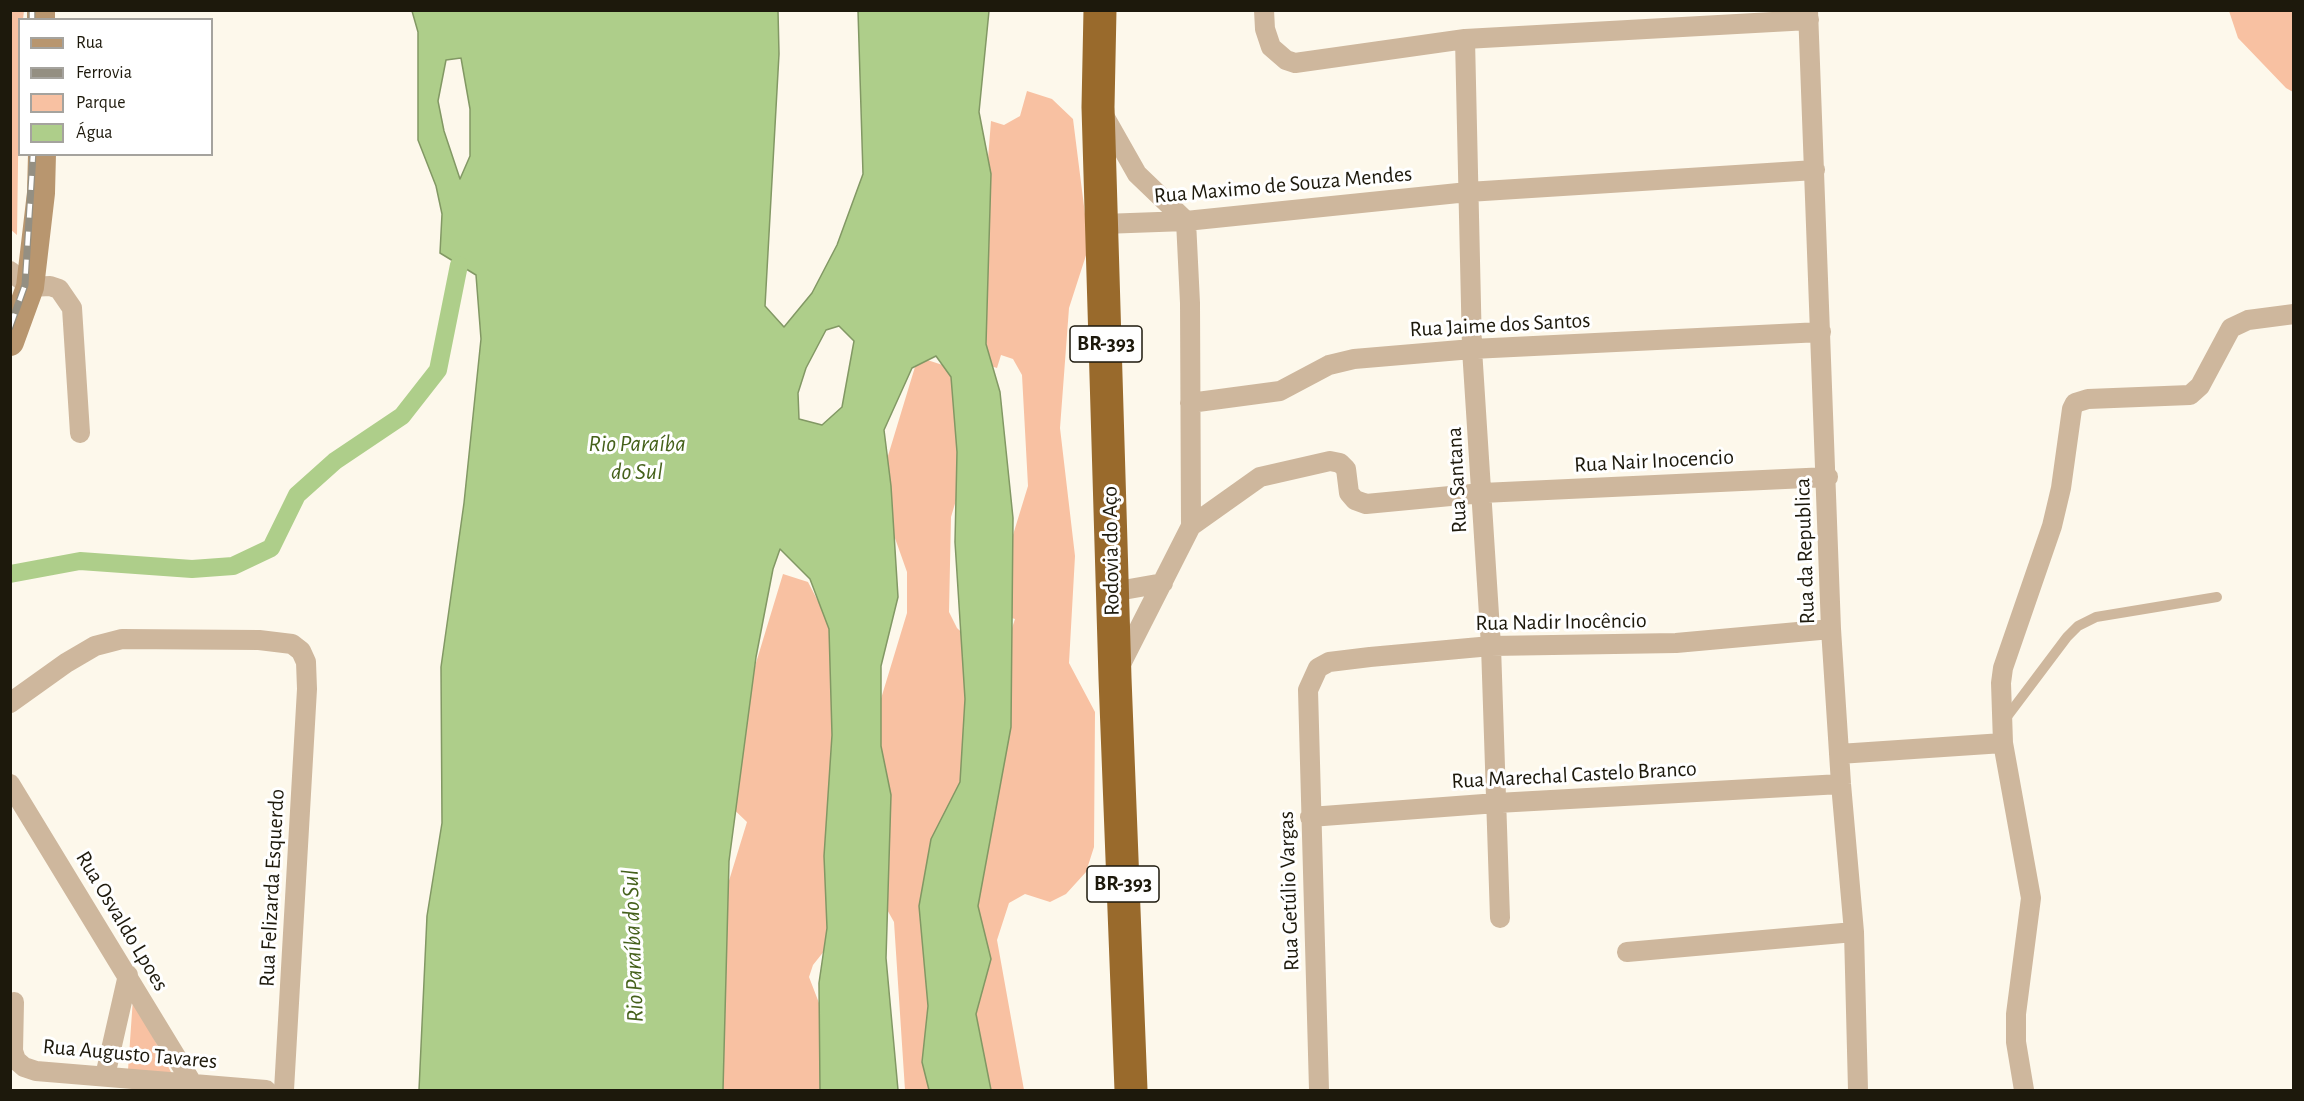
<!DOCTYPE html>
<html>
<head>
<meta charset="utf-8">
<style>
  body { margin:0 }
  #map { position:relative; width:2304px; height:1101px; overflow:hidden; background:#fdf8eb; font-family:"Alegreya Sans",sans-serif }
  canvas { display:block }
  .frame { position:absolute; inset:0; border:12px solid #1d190c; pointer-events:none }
  .legend { position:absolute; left:18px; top:18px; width:195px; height:138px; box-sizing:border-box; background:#fff; border:2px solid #a5a39e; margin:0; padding:8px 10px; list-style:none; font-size:18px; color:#1d190c }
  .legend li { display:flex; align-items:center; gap:12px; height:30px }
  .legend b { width:30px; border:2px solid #a5a39e }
</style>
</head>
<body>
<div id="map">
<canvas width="2304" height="1101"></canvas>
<div class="frame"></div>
<ul class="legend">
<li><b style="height:8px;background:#b8966f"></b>Rua</li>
<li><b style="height:8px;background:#948f82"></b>Ferrovia</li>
<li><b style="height:16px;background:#f8c1a2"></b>Parque</li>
<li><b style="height:16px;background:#aece8a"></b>Água</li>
</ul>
</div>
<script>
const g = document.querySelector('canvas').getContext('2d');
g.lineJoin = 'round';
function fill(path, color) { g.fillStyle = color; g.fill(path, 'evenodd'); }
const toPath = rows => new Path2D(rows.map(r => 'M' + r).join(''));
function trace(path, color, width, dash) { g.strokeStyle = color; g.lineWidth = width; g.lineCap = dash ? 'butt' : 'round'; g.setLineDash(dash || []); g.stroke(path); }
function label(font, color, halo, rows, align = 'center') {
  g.font = font + ' "Alegreya Sans",sans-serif'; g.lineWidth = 6; g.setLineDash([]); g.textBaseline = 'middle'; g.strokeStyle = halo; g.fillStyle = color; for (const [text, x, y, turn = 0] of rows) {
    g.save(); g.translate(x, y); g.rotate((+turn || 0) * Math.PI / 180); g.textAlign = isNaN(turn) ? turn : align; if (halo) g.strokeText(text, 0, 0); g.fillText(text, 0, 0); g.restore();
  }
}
fill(toPath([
  [10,11,24,11,23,19,20,20,17,235,10,229],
  [2229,11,2293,11,2293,92,2286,88,2238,38],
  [1027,91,1052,99,1073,119,1089,246,1069,308,1060,428,1075,556,1069,663,1095,712,1094,847,1086,872,1066,894,1050,902,1025,894,1009,903,997,940,1024,1090,905,1090,894,922,885,906,856,911,813,965,809,977,839,1055,844,1090,722,1090,718,963,724,897,747,822,726,802,745,699,783,574,808,582,851,664,873,725,907,613,907,572,885,510,884,469,918,357,955,369,977,430,951,517,949,612,957,628,978,648,1007,643,1015,619,1002,615,1001,574,1028,486,1022,375,1013,359,1001,355,997,368,972,360,991,121,1004,125,1020,116],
  [133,998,172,1074,128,1070]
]), '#f8c1a2');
const water = toPath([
  [412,11,778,11,779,54,765,306,784,327,812,293,837,245,863,174,858,11,989,11,979,112,991,174,986,344,1000,392,1013,518,1011,727,978,906,991,959,976,1014,991,1090,929,1090,922,1062,928,1006,919,906,931,839,960,782,965,699,955,542,957,452,951,377,936,356,912,368,884,430,891,486,898,597,881,666,881,746,891,795,886,958,898,1090,820,1090,819,983,827,928,824,856,832,735,829,629,810,579,780,549,773,569,756,657,729,861,723,1090,419,1090,427,916,442,823,441,667,464,503,481,339,476,275,440,253,442,214,436,186,418,140,418,32,412,11],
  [461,58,470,109,470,156,460,179,444,131,438,101,446,60,461,58],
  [839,326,854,341,842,407,822,425,799,419,798,393,806,368,826,330,839,326]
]);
fill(water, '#aece8a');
trace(water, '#829864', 1.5);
trace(toPath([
  [10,574,80,561,192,569,233,566,271,548,297,495,335,461,402,416,438,370,459,265]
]), '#aece8a', 18);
trace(toPath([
  [2003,722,2067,637,2078,626,2096,617,2217,597]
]), '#ceb79d', 10);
trace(toPath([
  [1264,10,1265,29,1271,47,1286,60,1295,63,1465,39,1809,20],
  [1808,10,1831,629,1841,784,1854,932,1858,1090],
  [1465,39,1472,349,1491,646,1500,918],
  [1103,114,1137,174,1186,221,1190,303,1191,526,1119,668],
  [1103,224,1186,221,1468,192,1815,170],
  [10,271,30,287,50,286,59,289,72,308,80,433],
  [1190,403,1280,391,1329,365,1354,359,1472,349,1821,332],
  [1191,526,1260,477,1330,461,1340,463,1346,469,1349,493,1355,500,1366,504,1482,493,1828,477],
  [1112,592,1163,583],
  [10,703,66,663,95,646,122,639,259,640,292,644,301,651,306,662,307,689,284,1090],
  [1839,754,2003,743],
  [10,784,192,1083],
  [1310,817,1497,803,1841,784],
  [1627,952,1854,932],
  [14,1002,13,1051,16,1060,24,1067,36,1071,266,1090],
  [105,1076,128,975],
  [1319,1090,1308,690,1318,668,1329,662,1370,657,1491,646,1676,643,1831,629],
  [2024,1090,2016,1042,2016,1014,2031,898,2003,743,2001,683,2003,668,2052,526,2061,488,2072,409,2075,403,2088,399,2190,395,2200,386,2231,328,2248,320,2294,314]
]), '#ceb79d', 20);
trace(toPath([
  [41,10,41,20],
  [10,342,30,287,41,193,42,154]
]), '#b8966f', 28);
trace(toPath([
  [1100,10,1098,107,1115,678,1131,1090]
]), '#996a2c', 33);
const rail = toPath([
  [32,10,32,20],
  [10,327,25,285,33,154]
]);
trace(rail, '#948f82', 7);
trace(rail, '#fff', 4.5, [14]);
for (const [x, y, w] of [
  [1106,344,72],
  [1123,884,72]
]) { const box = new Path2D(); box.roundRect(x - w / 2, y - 18, w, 36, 4.5); g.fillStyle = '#fff'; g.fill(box); trace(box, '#1d190c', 1.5); }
label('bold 21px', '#1d190c', null, [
  ["BR-393",1106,344],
  ["BR-393",1123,884]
]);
label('22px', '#1d190c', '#fff', [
  ["Rua Maximo de Souza Mendes",1283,185,-5],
  ["Rua Jaime dos Santos",1500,325,-3],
  ["Rua Nair Inocencio",1654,461,-3],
  ["Rua Santana",1457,480,-93],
  ["Rodovia do Aço",1111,551,-91],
  ["Rua da Republica",1805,551,-92],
  ["Rua Nadir Inocêncio",1561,622,-1],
  ["Rua Marechal Castelo Branco",1574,775,-3],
  ["Rua Felizarda Esquerdo",272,888,-87],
  ["Rua Getúlio Vargas",1289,891,-92],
  ["Rua Osvaldo Lpoes",122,921,59],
  ["Rua Augusto Tavares",130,1054,5]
]);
label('italic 24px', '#45611b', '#fff', [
  ["Rio Paraíba",637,444],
  ["do Sul",637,472],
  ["Rio Paraíba do Sul",633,946,-92]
]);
</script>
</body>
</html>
